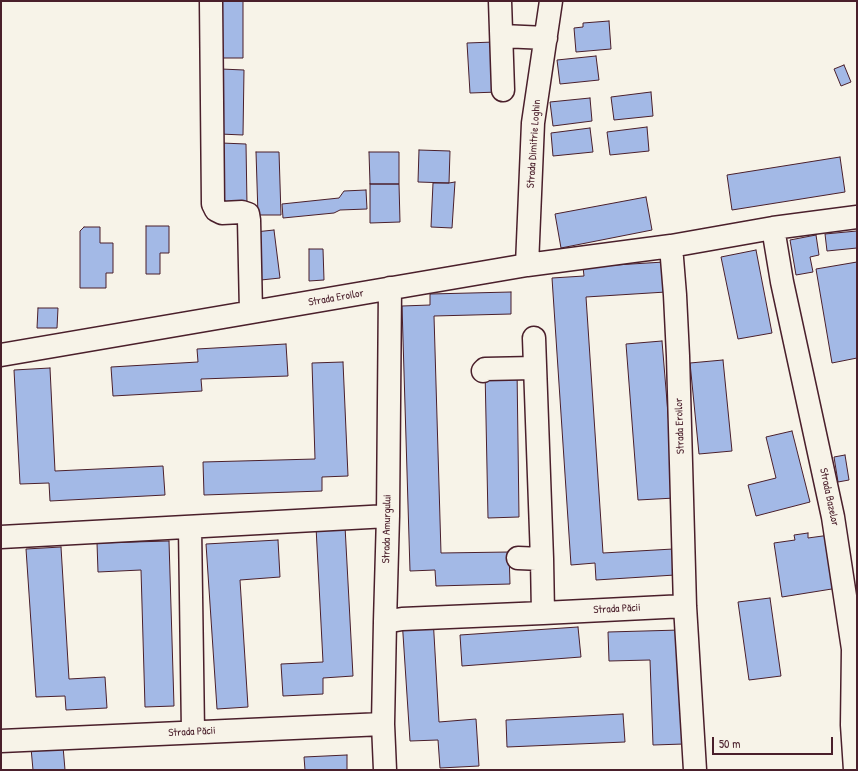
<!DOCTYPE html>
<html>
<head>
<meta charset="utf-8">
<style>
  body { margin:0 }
  #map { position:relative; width:858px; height:771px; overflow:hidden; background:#f7f3e8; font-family:"Patrick Hand",sans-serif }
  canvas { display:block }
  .frame { position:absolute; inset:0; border:2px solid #4a1f2b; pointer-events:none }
  .scale { position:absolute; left:712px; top:737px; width:121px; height:18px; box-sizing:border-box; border:2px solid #4a1f2b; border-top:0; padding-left:5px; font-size:12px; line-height:14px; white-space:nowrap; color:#4a1f2b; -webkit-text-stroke:3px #f7f3e8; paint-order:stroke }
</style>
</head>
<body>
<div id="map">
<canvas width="858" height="771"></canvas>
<div class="frame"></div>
<div class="scale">50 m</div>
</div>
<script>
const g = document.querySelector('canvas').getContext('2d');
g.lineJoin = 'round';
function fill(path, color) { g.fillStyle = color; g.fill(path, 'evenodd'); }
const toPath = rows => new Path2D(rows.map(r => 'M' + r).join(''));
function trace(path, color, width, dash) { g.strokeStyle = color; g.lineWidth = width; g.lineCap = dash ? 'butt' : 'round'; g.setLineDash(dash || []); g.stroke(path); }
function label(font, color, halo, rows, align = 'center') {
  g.font = font + ' "Patrick Hand",sans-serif'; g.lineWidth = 3; g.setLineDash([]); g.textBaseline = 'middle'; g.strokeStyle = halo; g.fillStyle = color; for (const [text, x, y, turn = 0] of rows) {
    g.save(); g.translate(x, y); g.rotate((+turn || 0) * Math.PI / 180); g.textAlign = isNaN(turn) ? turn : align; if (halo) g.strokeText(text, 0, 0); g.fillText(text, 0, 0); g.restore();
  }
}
const building = toPath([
  [220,1,243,1,243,58,220,58,220,1],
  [609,21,611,49,576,52,574,28,583,27,583,23,609,21],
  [494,42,498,92,470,93,467,43,494,42],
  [596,56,599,80,560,84,557,60,596,56],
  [844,65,851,82,841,86,834,69,844,65],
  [221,69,244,70,243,135,220,134,221,69],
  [651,92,653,116,614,120,611,97,651,92],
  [590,98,592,121,553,126,550,102,590,98],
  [647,127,649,151,610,155,607,132,647,127],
  [590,128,593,152,553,156,551,133,590,128],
  [221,143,246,144,247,205,221,205,221,143],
  [419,150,450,151,449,183,418,182,419,150],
  [256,152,279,152,281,215,258,215,256,152],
  [369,152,399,152,399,184,370,184,369,152],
  [840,157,845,192,732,210,727,175,840,157],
  [455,182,452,228,431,227,433,183,449,183,455,182],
  [370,184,399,184,400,222,370,223,370,184],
  [366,190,367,209,340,210,334,213,283,218,282,204,339,198,344,191,366,190],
  [646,197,652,230,561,248,555,214,646,197],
  [146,226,169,226,169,253,160,253,160,274,146,274,146,226],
  [84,227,100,227,100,243,113,243,113,273,106,273,106,288,80,288,80,231,84,227],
  [274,230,280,278,261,280,255,232,274,230],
  [857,231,857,248,827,251,825,234,857,231],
  [816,235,819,255,810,257,813,272,796,275,790,240,816,235],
  [309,249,323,249,324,280,309,281,309,249],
  [756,250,772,333,738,339,721,257,756,250],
  [664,262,666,292,586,297,603,553,673,549,675,575,596,580,595,563,571,565,552,278,584,276,583,267,664,262],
  [857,262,857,358,832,363,816,269,857,262],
  [511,292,511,314,434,316,441,553,509,552,510,584,436,586,435,570,410,571,402,306,430,305,430,294,511,292],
  [38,308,58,308,57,328,37,328,38,308],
  [662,341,675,498,638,500,626,344,662,341],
  [286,344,288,376,201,379,202,391,113,396,111,367,198,362,197,349,286,344],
  [723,360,732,451,699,454,690,363,723,360],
  [343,362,348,476,322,477,322,491,204,495,203,462,315,459,312,363,343,362],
  [50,368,55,471,163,466,165,495,50,501,49,483,20,484,14,370,50,368],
  [485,369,517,369,519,517,488,518,485,369],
  [792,431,810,502,756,516,748,485,776,478,766,437,792,431],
  [845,455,849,480,838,482,834,457,845,455],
  [345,526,353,676,323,678,323,694,283,696,281,664,323,662,316,527,345,526],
  [808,533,808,538,830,535,838,588,782,597,774,543,795,540,794,535,808,533],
  [278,540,280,577,240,580,248,707,217,709,206,544,278,540],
  [169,541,174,706,145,707,141,570,98,572,97,543,169,541],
  [61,547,69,679,105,677,107,708,66,710,65,696,36,697,26,549,61,547],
  [770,598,781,676,749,680,738,602,770,598],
  [433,617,439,722,476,719,479,766,440,768,438,740,410,741,402,619,433,617],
  [578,627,581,657,462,666,460,635,578,627],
  [680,630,684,744,653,745,650,660,609,661,608,632,680,630],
  [623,714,625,742,507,747,506,720,623,714],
  [63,746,65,770,33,770,31,748,63,746],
  [347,755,347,770,305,770,304,757,347,755]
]);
fill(building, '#a3b9e6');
trace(building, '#4a1f2b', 1);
const minor = toPath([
  [211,1,213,204,216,210,222,213,242,212,248,214,249,220,251,312],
  [500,1,503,90],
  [502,36,546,38],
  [773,228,782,282,833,517,853,649,852,725,855,770],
  [671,246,675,295,678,356,685,606,695,770],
  [527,265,533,123,551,1],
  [534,338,542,559,543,613],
  [1,355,527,265,671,246,773,228,857,217],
  [483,371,485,369,534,368],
  [190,527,193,732],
  [1,537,388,516],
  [518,558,542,559],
  [385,622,402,619,543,613,685,606],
  [1,741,383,724],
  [385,770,383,724,385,622,388,516,390,288]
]);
trace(minor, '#4a1f2b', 25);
trace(minor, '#f7f3e8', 22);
label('11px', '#4a1f2b', '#f7f3e8', [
  ["Strada Dimitrie Loghin",534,144,-86],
  ["Strada Eroilor",336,298,-10],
  ["Strada Eroilor",680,426,-92],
  ["Strada Bazelor",829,497,78],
  ["Strada Amurgului",387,529,-89],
  ["Strada Păcii",617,609,-3],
  ["Strada Păcii",192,732,-3]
]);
</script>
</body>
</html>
